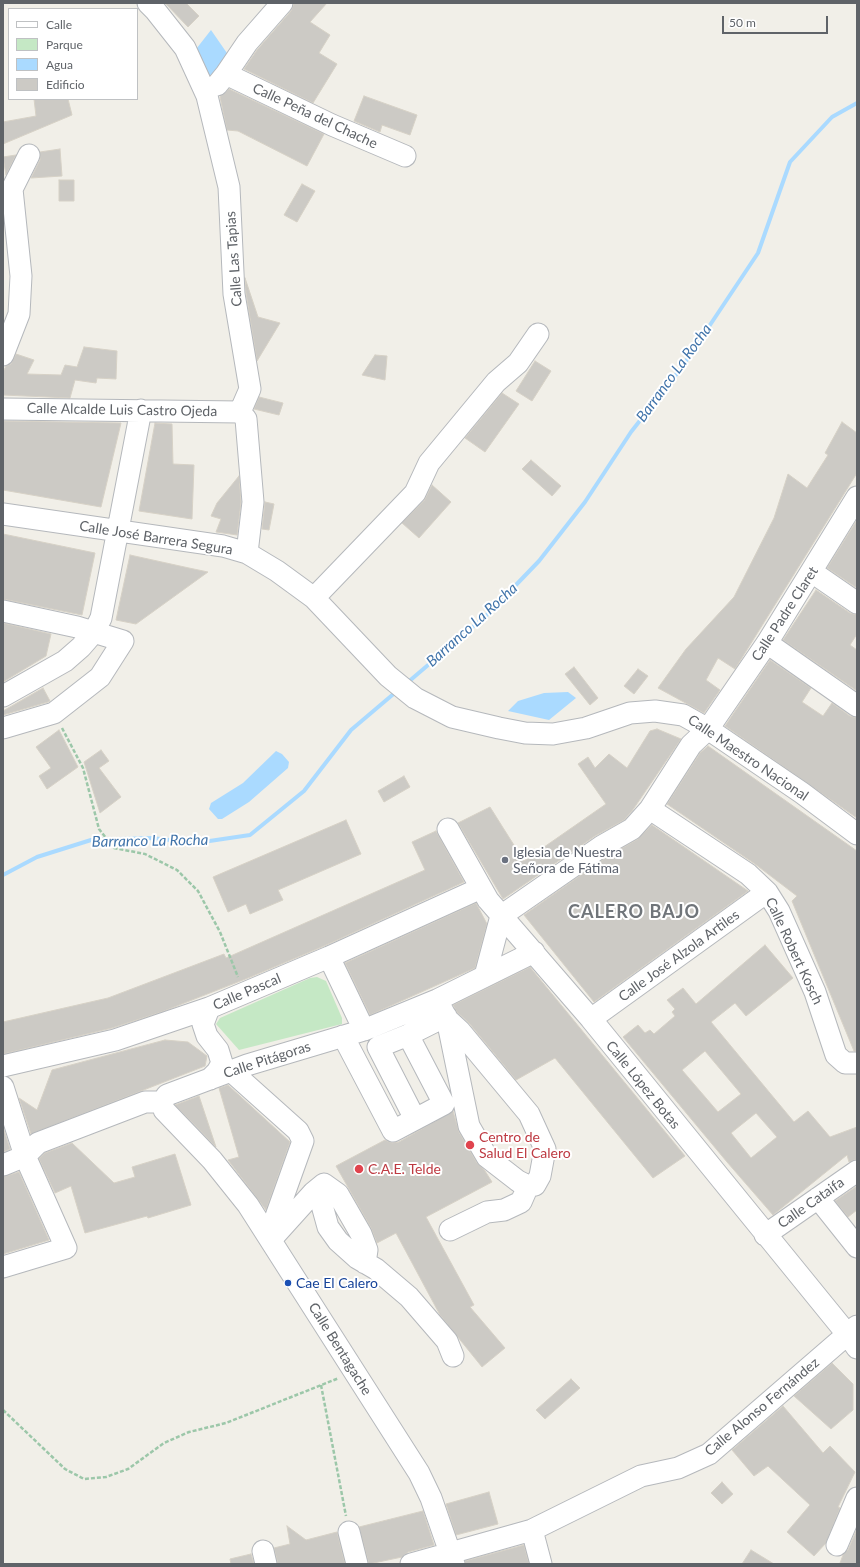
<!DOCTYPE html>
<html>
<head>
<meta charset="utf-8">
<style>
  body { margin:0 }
  #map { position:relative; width:860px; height:1567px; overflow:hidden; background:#f1efe8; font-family:Lato,sans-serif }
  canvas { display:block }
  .frame { position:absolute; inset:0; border:4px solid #5f6368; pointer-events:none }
  .legend { position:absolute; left:8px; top:8px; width:130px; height:92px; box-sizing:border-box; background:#fff; border:1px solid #bfc1c3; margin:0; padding:5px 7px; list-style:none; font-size:12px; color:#5f6368 }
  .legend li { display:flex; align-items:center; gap:8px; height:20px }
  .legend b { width:20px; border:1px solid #bfc1c3 }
  .scale { position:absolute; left:722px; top:16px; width:106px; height:18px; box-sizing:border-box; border:2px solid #5f6368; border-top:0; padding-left:5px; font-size:12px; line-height:14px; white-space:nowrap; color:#5f6368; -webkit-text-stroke:3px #fff; paint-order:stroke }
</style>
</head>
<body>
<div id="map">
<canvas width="860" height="1567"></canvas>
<div class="frame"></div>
<ul class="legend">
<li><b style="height:5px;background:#fff"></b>Calle</li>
<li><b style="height:11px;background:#c5e8c5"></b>Parque</li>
<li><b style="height:11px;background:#aadaff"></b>Agua</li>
<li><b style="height:11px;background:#cccac5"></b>Edificio</li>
</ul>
<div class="scale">50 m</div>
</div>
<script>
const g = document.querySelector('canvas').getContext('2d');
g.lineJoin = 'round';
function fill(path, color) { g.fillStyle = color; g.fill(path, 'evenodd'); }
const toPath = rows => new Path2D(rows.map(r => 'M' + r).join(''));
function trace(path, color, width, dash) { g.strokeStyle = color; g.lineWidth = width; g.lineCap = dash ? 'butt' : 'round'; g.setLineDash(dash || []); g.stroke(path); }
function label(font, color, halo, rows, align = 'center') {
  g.font = font + ' Lato,sans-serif'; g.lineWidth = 4; g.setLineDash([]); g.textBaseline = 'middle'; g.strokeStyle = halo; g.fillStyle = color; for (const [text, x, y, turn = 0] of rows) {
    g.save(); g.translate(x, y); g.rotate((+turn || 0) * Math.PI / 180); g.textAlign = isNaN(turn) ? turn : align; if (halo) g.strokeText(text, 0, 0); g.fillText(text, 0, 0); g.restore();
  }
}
fill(toPath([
  [317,977,326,981,342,1018,342,1024,239,1050,216,1024,220,1018,310,978]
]), '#c5e8c5');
fill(toPath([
  [211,30,229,56,210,82,193,53],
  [568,692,576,698,549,720,508,711,518,701,544,693],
  [276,751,282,754,289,762,288,768,249,802,222,819,218,819,209,809,211,803,243,783]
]), '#aadaff');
trace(toPath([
  [407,683,489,613,539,561,585,502,631,432,682,367,758,253,790,162,832,117,857,103],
  [3,875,37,857,91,840,152,838,196,843,250,835,304,791,351,730,397,691]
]), '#aadaff', 4);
const building = toPath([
  [165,3,186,3,199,16,188,27,165,3],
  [294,3,327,3,310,22,330,35,319,53,337,64,313,103,244,69,257,50,291,11,294,3],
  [229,89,324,134,307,166,238,131,227,130,220,97,229,89],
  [364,96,417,115,410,135,382,125,380,132,354,121,364,96],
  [34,99,68,99,72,115,3,144,3,122,36,116,34,99],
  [60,149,62,176,31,178,40,160,40,152,60,149],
  [16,155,6,175,3,157,16,155],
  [59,180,74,180,74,201,59,201,59,180],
  [302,184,315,191,297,222,284,215,302,184],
  [245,278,258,317,280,323,257,361,246,293,245,278],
  [84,347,117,351,116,379,97,378,96,383,75,380,70,398,3,395,3,372,6,366,11,364,16,354,34,360,27,374,61,375,65,365,77,367,84,347],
  [375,355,387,356,385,380,362,375,375,355],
  [535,361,551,371,532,401,516,391,535,361],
  [502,393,519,404,485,452,465,438,502,393],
  [259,397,283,403,279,415,254,409,259,397],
  [3,421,121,423,101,507,3,490,3,421],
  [842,422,857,433,857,473,735,669,718,658,706,680,720,690,704,713,658,688,686,649,734,597,774,518,788,474,807,488,828,455,825,453,842,422],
  [155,423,172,424,173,464,194,465,192,519,139,511,155,423],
  [531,460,561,486,552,496,522,469,531,460],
  [239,476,241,502,237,535,216,532,221,519,211,516,217,503,239,476],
  [432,485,451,502,419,538,402,523,424,501,432,485],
  [265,502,274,504,269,530,262,529,265,502],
  [857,520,857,588,827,568,857,520],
  [3,534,95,553,82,615,3,599,3,534],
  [130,555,189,568,208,572,136,624,116,620,130,555],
  [816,590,850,613,857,615,857,634,850,645,857,650,857,691,783,640,816,590],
  [3,623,51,634,46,656,3,682,3,623],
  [770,660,811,688,802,702,823,716,832,703,850,716,857,718,857,818,725,726,770,660],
  [574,667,598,698,590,705,565,674,574,667],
  [638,669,648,676,634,694,624,686,638,669],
  [43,688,50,701,48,702,3,715,3,711,43,688],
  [657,729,681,739,632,811,624,820,595,836,503,899,458,823,490,807,524,861,606,804,578,764,588,757,595,768,609,754,627,768,650,731,657,729],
  [59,730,78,767,47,789,39,776,51,768,36,747,59,730],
  [708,746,857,851,857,1051,854,1051,792,901,797,896,755,864,667,804,700,753,708,746],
  [101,750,109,761,99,768,121,797,100,813,84,762,101,750],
  [404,776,410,787,384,802,378,791,404,776],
  [346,820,361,854,278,890,283,900,250,914,246,904,228,912,213,877,346,820],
  [652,825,748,891,594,1002,524,915,608,856,638,839,652,825],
  [436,831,464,882,324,946,248,978,164,1011,112,1028,3,1054,3,1022,108,998,224,954,226,958,425,870,412,842,436,831],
  [476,903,487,924,475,968,370,1015,345,963,476,903],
  [765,945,793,978,746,1016,735,1003,711,1022,794,1122,808,1111,830,1137,857,1127,857,1159,849,1162,847,1155,773,1215,727,1162,623,1037,638,1025,645,1033,650,1030,654,1034,675,1016,672,1012,675,1009,667,1000,683,988,696,1004,765,945],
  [705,1051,741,1094,718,1112,682,1070,705,1051],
  [756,1113,777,1137,751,1158,731,1133,756,1113],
  [530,967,534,972,685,1156,653,1178,555,1058,516,1080,469,1023,457,1012,453,1005,530,967],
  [165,1040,188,1042,207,1056,205,1066,31,1134,19,1098,37,1110,52,1070,165,1040],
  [228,1085,290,1142,266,1210,228,1160,239,1157,219,1088,228,1085],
  [199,1096,216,1147,175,1105,199,1096],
  [453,1111,459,1132,477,1163,485,1171,492,1182,426,1217,474,1305,470,1307,505,1348,482,1367,440,1315,396,1233,377,1243,371,1228,336,1166,385,1140,392,1143,399,1142,453,1111],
  [3,1127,10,1149,3,1152,3,1127],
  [72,1143,114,1183,135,1177,132,1167,175,1154,191,1205,148,1218,147,1216,85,1233,71,1186,55,1193,39,1159,45,1153,72,1143],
  [19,1172,49,1240,3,1254,3,1177,19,1172],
  [857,1186,857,1210,848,1217,835,1201,857,1186],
  [832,1363,853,1384,853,1410,831,1429,794,1396,832,1363],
  [571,1379,580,1388,545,1419,536,1410,571,1379],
  [783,1406,823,1453,830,1446,855,1472,838,1507,840,1508,826,1543,814,1556,787,1532,810,1505,768,1466,754,1476,732,1450,783,1406],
  [722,1482,733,1494,722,1504,711,1493,722,1482],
  [489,1492,498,1524,456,1535,446,1504,489,1492],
  [423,1511,434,1545,408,1552,402,1557,369,1564,359,1527,423,1511],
  [287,1526,306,1540,337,1532,345,1564,278,1564,274,1548,290,1544,287,1526],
  [857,1529,857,1564,840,1563,843,1555,848,1550,857,1529],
  [524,1545,529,1564,466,1564,465,1561,524,1545],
  [751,1550,774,1564,742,1564,751,1550],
  [251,1554,254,1564,231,1564,230,1559,251,1554]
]);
fill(building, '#cccac5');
trace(building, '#d6d1c6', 1);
const minor = toPath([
  [148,3,155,10,185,48,207,96,229,187,234,294,250,389,240,412,246,419,253,502,247,553],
  [226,74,332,125,405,156],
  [217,85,226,74,247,43,282,3],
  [3,355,19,314,21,276,12,189,29,155],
  [3,409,240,412],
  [3,514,223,546,247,553,277,571,314,598,388,676,415,698,452,717,499,728,525,733,553,734,586,728,630,713,655,711,683,715,708,729,802,793,857,834],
  [812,572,857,603],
  [314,598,415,493,429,463,496,382,518,363,538,334],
  [3,611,77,627,123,641,100,677,54,713,3,728],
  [767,643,857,706],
  [3,696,65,661,81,647,94,632,101,618,141,410],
  [650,809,748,874,767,892,779,911,815,992,836,1055,845,1063,857,1063],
  [448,829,488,900,591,1019,848,1335,857,1348],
  [329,957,364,1030],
  [485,976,501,916,602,846,632,829,650,809,691,745,708,729,767,643,857,497],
  [437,1000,447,1019,460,1031,529,1114,545,1149,540,1176,535,1185,528,1186,518,1181,487,1157,469,1126,447,1019],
  [209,1008,203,1024,207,1036,218,1050,222,1063,217,1072,210,1079],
  [591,1019,767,892],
  [343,1036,393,1131,444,1104,408,1035],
  [3,1066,115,1040,209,1008,329,957,481,888],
  [231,1071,298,1131,303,1141,274,1222,264,1230],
  [3,1087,25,1156,66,1248,3,1267],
  [162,1102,164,1110,212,1160,248,1205,419,1473,431,1498,454,1564],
  [162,1102,167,1095,247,1065,364,1030,437,1000,534,952],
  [415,1119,378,1047,408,1035,446,1016],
  [3,1165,25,1156,38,1143,145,1102,162,1102],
  [313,1193,324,1184,338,1194,361,1234,367,1250,365,1263],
  [818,1198,857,1247],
  [450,1230,487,1212,504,1210,521,1202,528,1186],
  [765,1235,857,1171],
  [269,1238,276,1234,313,1193,320,1198,328,1227,338,1241,357,1258,376,1269,409,1297,447,1341,453,1356],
  [532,1530,541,1564],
  [349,1532,357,1564],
  [837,1545,857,1498],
  [263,1551,266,1564],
  [411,1564,532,1530,641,1476,678,1468,709,1454,857,1326]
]);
trace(minor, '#b5b8bc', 23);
trace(toPath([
  [62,728,83,768,99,829,114,848,145,854,177,870,198,891,220,932,238,977],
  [321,1385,346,1516],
  [3,1410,65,1469,84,1479,106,1477,128,1469,164,1443,189,1432,226,1423,339,1378]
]), '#9cc7a9', 2.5, [4, 2]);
trace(minor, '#fff', 21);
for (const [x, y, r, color] of [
  [505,860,4,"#6b7280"],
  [470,1145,5,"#e0444e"],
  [359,1169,5,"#e0444e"],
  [288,1283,4,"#1a4fb4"]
]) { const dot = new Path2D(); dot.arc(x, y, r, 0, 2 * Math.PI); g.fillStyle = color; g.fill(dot); trace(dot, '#fff', 1.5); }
label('14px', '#5f6368', '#fff', [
  ["Calle Peña del Chache",315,116,25],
  ["Calle Las Tapias",234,259,-94],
  ["Calle Alcalde Luis Castro Ojeda",122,410,1],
  ["Calle José Barrera Segura",156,538,9],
  ["Calle Padre Claret",785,614,-57],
  ["Calle Maestro Nacional",748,758,34],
  ["Calle Robert Kosch",794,951,65],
  ["Calle José Alzola Artiles",679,956,-36],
  ["Calle Pascal",247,992,-23],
  ["Calle Pitágoras",267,1060,-18],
  ["Calle López Botas",643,1085,51],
  ["Calle Cataifa",811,1203,-35],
  ["Calle Bentagache",340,1349,58],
  ["Calle Alonso Fernández",762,1407,-40]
]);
label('14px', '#5b616d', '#fff', [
  ["Iglesia de Nuestra",513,852],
  ["Señora de Fátima",513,868]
], 'left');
label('14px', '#be3a42', '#fff', [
  ["Centro de",479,1137],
  ["Salud El Calero",479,1153],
  ["C.A.E. Telde",368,1169]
], 'left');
label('14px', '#164399', '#fff', [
  ["Cae El Calero",296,1283]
], 'left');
label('italic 15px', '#4174aa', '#fff', [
  ["Barranco La Rocha",674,373,-54],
  ["Barranco La Rocha",472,625,-42],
  ["Barranco La Rocha",150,841,-1]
]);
g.letterSpacing = '1px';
label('bold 18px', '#70757a', '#fff', [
  ["CALERO BAJO",634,912]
]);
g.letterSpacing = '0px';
</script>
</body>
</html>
